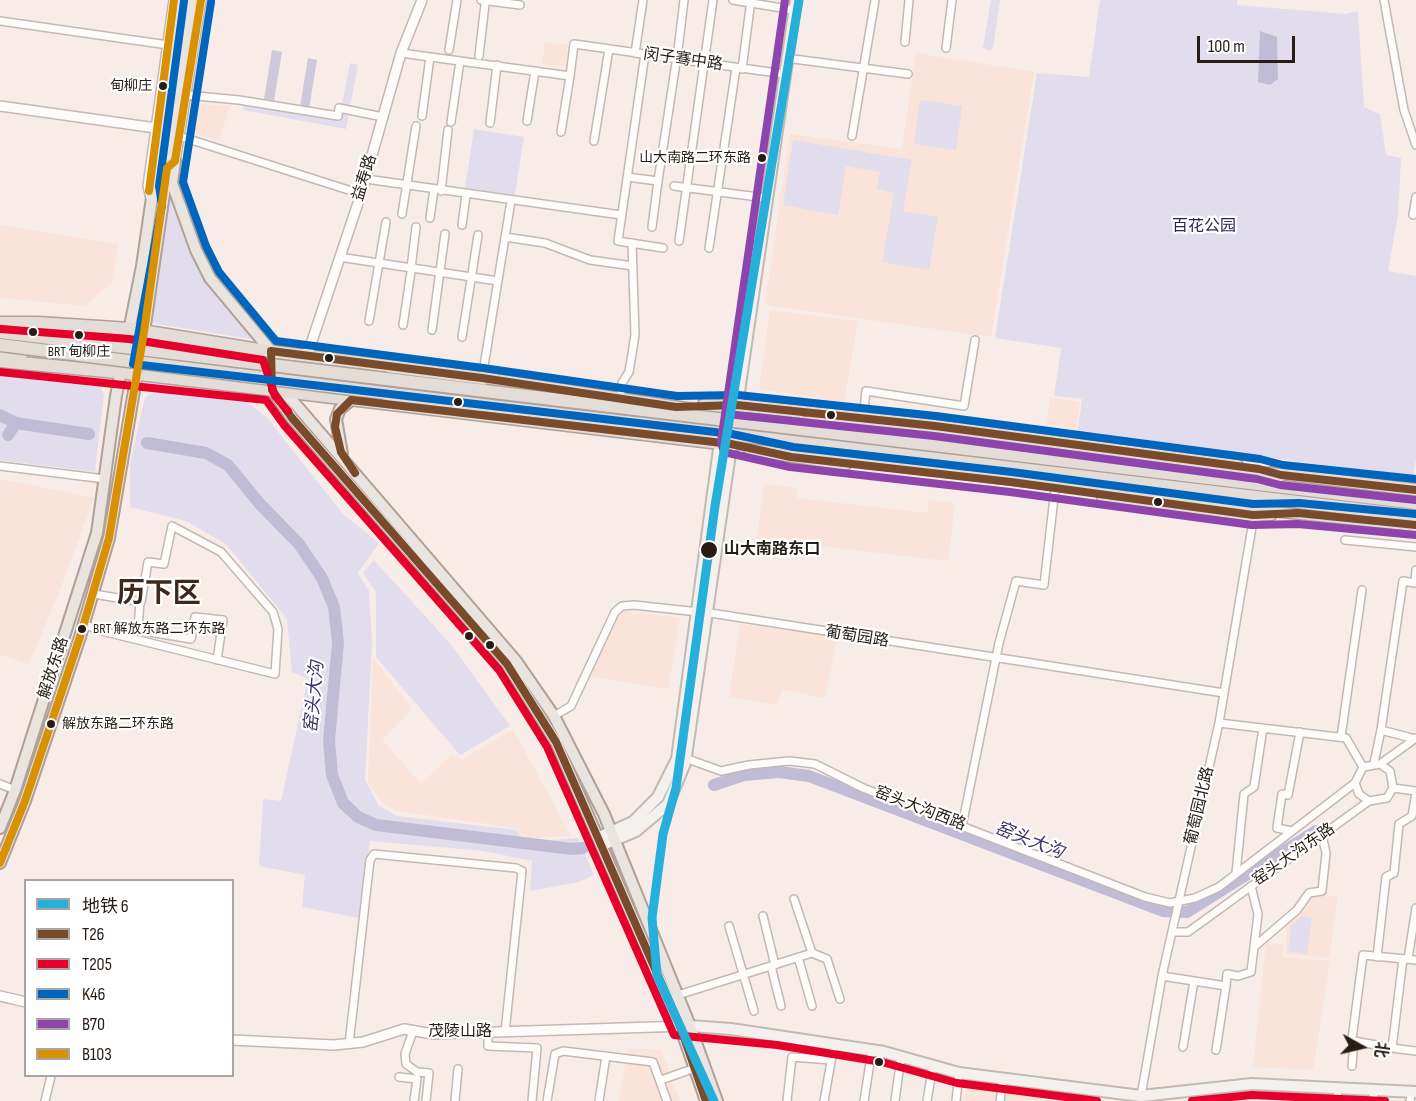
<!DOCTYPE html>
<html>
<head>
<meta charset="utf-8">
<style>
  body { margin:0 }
  #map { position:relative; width:1416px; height:1101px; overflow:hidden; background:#f7ece7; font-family:"Sofia Sans Condensed","Noto Sans SC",sans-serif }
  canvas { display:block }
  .legend { position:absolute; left:24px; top:879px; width:210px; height:198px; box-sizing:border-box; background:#fff; border:2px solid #a9a5a2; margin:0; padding:8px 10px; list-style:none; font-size:18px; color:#281d16 }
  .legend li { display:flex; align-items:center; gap:12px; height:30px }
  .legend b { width:30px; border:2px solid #a9a5a2 }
  .north { position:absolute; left:1332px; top:1017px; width:60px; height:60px; -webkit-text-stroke:4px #fff; paint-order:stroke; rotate:98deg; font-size:16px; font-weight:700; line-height:24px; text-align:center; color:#281d16 }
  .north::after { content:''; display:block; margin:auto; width:21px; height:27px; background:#281d16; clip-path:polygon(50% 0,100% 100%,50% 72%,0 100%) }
  .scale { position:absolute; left:1197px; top:36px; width:98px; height:27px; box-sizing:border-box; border:3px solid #281d16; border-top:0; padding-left:8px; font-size:18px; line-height:21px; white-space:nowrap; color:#281d16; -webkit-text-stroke:4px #fff; paint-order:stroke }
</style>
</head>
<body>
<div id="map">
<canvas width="1416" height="1101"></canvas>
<ul class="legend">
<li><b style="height:8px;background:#26afda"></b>地铁 6</li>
<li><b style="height:8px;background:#7a4b2a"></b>T26</li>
<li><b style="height:8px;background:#e4002b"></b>T205</li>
<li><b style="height:8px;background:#0065bd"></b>K46</li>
<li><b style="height:8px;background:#8e44ad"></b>B70</li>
<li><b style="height:8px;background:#d89103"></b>B103</li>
</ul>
<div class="north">北</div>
<div class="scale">100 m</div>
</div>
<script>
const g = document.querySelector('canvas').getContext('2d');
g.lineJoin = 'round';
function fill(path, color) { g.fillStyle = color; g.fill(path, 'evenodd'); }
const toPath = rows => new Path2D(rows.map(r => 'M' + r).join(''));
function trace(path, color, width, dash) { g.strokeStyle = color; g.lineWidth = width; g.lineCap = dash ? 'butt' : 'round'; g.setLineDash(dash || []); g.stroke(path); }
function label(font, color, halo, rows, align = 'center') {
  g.font = font + ' "Sofia Sans Condensed","Noto Sans SC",sans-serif'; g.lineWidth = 4.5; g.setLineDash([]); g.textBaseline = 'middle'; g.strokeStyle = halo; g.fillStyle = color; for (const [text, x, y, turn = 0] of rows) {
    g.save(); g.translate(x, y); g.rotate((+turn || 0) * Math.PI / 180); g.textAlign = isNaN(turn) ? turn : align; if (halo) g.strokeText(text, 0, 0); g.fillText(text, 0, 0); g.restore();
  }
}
fill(toPath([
  [545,42,568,45,564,66,542,64],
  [916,53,1034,72,991,337,765,305,790,134,902,149],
  [198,104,230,106,219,141,192,133],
  [191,134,356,189,355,192,189,137],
  [0,225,118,244,112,282,85,306,0,298],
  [770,310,858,321,844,402,759,389],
  [1050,397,1080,402,1076,429,1047,424],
  [0,479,94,498,58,595,29,664,0,655],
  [764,484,797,488,796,498,927,513,929,500,955,503,948,561,757,539],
  [624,611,680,618,668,689,588,676,611,625],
  [740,624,837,637,825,698,782,690,777,705,729,697],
  [373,658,412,709,382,740,421,784,452,754,462,760,513,729,571,836,527,839,516,828,397,811,381,802,368,783],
  [1316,895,1338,896,1329,958,1286,954,1287,925,1302,913],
  [1266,944,1284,945,1283,957,1330,961,1313,1070,1253,1067],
  [628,1048,661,1050,680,1101,619,1101],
  [967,1086,1043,1096,1042,1101,965,1101]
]), '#fae3d8');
fill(toPath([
  [991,0,1000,0,993,48,990,51,983,48],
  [1100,0,1237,0,1237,5,1345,14,1358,11,1364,107,1380,114,1386,155,1401,158,1398,215,1388,271,1416,276,1416,458,1413,478,1078,430,1082,399,1054,396,1061,348,995,338,1037,73,1089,77],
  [350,63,358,65,346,129,243,110,244,103,339,120],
  [920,100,962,106,956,150,914,144],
  [474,129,524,137,515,195,465,188],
  [793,140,912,160,903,211,938,217,929,270,882,262,894,193,877,189,880,172,846,166,838,215,783,205],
  [172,185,194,250,262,341,151,323],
  [0,372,83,380,99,384,104,395,95,472,0,460],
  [162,389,245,400,268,419,343,514,379,543,358,573,369,591,372,641,365,780,379,806,397,816,516,830,527,842,578,838,594,875,579,882,530,891,532,861,484,851,370,841,359,918,302,907,305,875,259,866,263,799,281,801,308,679,292,672,287,619,226,544,186,521,130,507,130,464,145,397],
  [374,560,453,647,510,726,460,755,376,657,376,592,363,573],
  [1302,916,1312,918,1307,954,1288,951,1291,926]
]), '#e2ddec');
fill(toPath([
  [272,50,282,52,274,101,264,99],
  [308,58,317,60,309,109,300,107]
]), '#cec8db');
fill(toPath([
  [1260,31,1277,37,1278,79,1270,85,1258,82]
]), '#c0bcd5');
trace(toPath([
  [0,415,16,423,89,434],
  [8,435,16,423],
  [147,443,206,453,228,465,259,503,299,544,322,578,334,607,338,643,329,740,332,775,343,803,358,817,376,825,572,849,583,848],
  [714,785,744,775,779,772,809,776,1163,911,1187,912,1316,831]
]), '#c0bcd5', 12);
const minor = toPath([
  [481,0,520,5],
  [643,0,635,53,784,74],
  [733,0,794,10],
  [1384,0,1404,110,1416,145],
  [0,21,168,45],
  [905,42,909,0],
  [946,48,952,0],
  [449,50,457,0],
  [401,53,570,76,574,44,645,54,618,241,663,248],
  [479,56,485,4],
  [677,58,684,0],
  [786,58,908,74],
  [742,69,751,0],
  [186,95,239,100,338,116,339,108,383,117],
  [422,116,430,57],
  [527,121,535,71],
  [451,122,460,61],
  [490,123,497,65],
  [561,132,570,76],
  [179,136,361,194],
  [852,136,875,0],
  [594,141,609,49],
  [627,177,658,181,652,227],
  [366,179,621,215],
  [658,181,677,56],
  [674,186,766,198],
  [441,191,448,130],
  [402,214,416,126],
  [1413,215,1416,197],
  [430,218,434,189],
  [462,225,466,195],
  [505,237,545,243,590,260,633,266],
  [679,241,713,0],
  [709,248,736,68],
  [339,257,498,281],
  [411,268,416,227],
  [369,321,386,222],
  [403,325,412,265],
  [432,330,445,234],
  [462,337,478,235],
  [482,378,511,201],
  [620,400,622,383,629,372,635,335,632,243],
  [863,418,866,391,964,406,975,340],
  [0,466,105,479],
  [1345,540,1416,547],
  [140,601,138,630,191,639,195,617,223,620,217,660],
  [84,624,98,630,275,674,278,629,273,612,221,552,172,526,164,564,148,562,141,602,94,594],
  [554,716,571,706,615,612,622,606,634,605,717,614,1224,693],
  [1219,723,1346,738,1363,767],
  [1341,737,1362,590],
  [1415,739,1381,730,1403,581,1415,583,1416,570],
  [685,758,721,771,749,765,789,761,815,764,863,788,1145,897,1170,903,1195,898,1219,887,1355,783,1363,767,1380,764,1416,738],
  [1374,763,1381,730],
  [1380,764,1390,771,1393,788],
  [1355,783,1359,794,1369,801],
  [0,784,15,790],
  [1393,788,1416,791],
  [962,826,999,643,1016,581,1044,585,1055,489],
  [1292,831,1277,828,1282,794,1288,795,1300,732],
  [1236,873,1244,794,1254,787,1263,728],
  [1251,886,1258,914,1254,947],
  [794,899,812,953],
  [763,916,775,965,771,966,781,1006],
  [729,926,754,1011],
  [1172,932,1188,932,1369,801,1387,798,1393,788],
  [798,957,812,1006],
  [1377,957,1386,877,1394,873,1399,824,1412,816,1416,793],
  [1403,959,1392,1048,1416,1051],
  [1408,959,1416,908],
  [1162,976,1226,986,1227,974,1238,976,1251,972,1254,947,1297,910,1309,893,1322,891,1326,853,1322,835],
  [678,995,812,953,827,959,840,999],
  [413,1031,405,1054,406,1064,417,1072,429,1073,426,1101],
  [488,1032,488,1046,537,1048,532,1101],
  [1354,1041,1352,1039,1363,955,1416,960],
  [349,1044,370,860,374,854,516,868,522,871,505,1032],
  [1183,1047,1194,981],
  [1216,1050,1226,986],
  [1352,1066,1354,1041,1392,1048],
  [399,1077,417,1079,414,1101],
  [661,1080,695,1068],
  [1141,1096,1162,976,1219,723,1254,515],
  [45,1101,51,1076],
  [455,1101,458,1069],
  [547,1101,555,1054,563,1051,653,1062,667,1101],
  [599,1101,606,1056],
  [787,1101,792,1057,831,1060],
  [824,1101,834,1045],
  [864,1101,872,1050],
  [895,1101,901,1057],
  [927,1101,933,1065],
  [956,1101,959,1073],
  [1000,1101,1003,1079],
  [1337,1101,1338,1088],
  [1373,1101,1374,1089],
  [1410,1101,1412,1091]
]);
const tertiary = toPath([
  [0,106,156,128],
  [175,161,201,0],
  [151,198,148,186,174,0],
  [305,354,309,350,361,194,401,53,422,0],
  [0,996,26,1002],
  [232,1040,334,1045,363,1042,404,1029,433,1034,686,1026]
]);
const secondary = toPath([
  [599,837,633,822,658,797,677,759,719,449,724,437],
  [603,845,636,831,668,804,685,763,796,0],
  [690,1026,731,1029,884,1052,959,1073,1141,1096,1252,1084,1416,1092]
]);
const primary = toPath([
  [175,161,172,183,196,250,210,278,271,351,285,392,516,661,554,716,604,814,690,1026,717,1101],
  [272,384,272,390,292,418,507,664,556,742,680,1026,706,1101],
  [342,454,336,419,340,409,351,400],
  [0,828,15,790,97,533,116,396,142,266,181,0],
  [0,863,25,801,80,637,109,538,144,332,192,0]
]);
const trunk = toPath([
  [0,323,38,323,130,329,259,350,482,378,745,418],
  [0,352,23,352],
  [0,361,148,375,720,443,776,444],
  [386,379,485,391],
  [384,393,483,405],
  [704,405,748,406,935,426,1237,466],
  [750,449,845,464],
  [1272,473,1416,490],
  [1103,496,1253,515,1271,514],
  [1254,505,1262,509,1416,525]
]);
trace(minor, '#c3b9b3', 10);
trace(tertiary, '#c3b9b3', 12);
trace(secondary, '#c3b9b3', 14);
trace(primary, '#afa098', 14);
trace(trunk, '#afa098', 15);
trace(minor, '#fefcfb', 7);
trace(tertiary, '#fefcfb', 9);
trace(secondary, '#f4f0ee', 10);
trace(primary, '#eae4e0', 10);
trace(trunk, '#e4dcd7', 12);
const trunkBridge = toPath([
  [0,332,386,379],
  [0,345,384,393],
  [485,391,1416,503],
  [483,405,1416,516],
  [802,423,844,424,1195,468,1281,475],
  [798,450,849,459,1262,509]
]);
trace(trunkBridge, '#afa098', 15, []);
trace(trunkBridge, '#e4dcd7', 12);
trace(toPath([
  [355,473,341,452,335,427,337,414,351,400,731,444,791,457,1011,482,1253,515,1298,513,1416,525],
  [706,1101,680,1026,556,742,507,664,292,418,272,390,271,351,482,378,676,407,737,405,935,426,1259,469,1281,475,1416,490]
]), '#7a4b2a', 8);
trace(toPath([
  [0,329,129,339,263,360,275,396,288,411],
  [0,372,266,400,284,425,499,670,547,747,674,1035,777,1045,882,1062,957,1083,1097,1101],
  [1192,1101,1252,1095,1385,1101]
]), '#e4002b', 8);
trace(toPath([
  [184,1,159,186,162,205,133,364,732,434,793,447,1012,472,1253,504,1299,503,1416,514],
  [211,2,183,182,206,246,219,272,276,341,483,368,677,396,738,395,936,416,1260,459,1283,465,1416,479]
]), '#0065bd', 8);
trace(toPath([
  [785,0,721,442,724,452,790,467,1010,492,1252,525,1298,524,1415,535],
  [736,415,934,436,1257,479,1280,485,1415,500]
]), '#8e44ad', 8);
trace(toPath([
  [149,191,174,0],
  [0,863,25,801,80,637,109,538,144,332,167,168,175,161,201,0]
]), '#d89103', 8);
trace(toPath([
  [714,1101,657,975,652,918,663,834,676,788,715,506,799,0]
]), '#26afda', 9);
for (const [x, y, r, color] of [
  [163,86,5,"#281d16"],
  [762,158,5,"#281d16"],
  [33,332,5,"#281d16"],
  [79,335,5,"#281d16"],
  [329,358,5,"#281d16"],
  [458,402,5,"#281d16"],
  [831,415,5,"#281d16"],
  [1158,502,5,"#281d16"],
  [709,550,9,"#281d16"],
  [82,629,5,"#281d16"],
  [469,636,5,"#281d16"],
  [490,645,5,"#281d16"],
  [51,724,5,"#281d16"],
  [879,1062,5,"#281d16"]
]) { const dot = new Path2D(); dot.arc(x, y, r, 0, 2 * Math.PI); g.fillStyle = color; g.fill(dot); trace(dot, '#fff', 2); }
label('14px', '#281d16', '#fff', [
  ["甸柳庄",152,86],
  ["山大南路二环东路",751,158],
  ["BRT 甸柳庄",79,352,"center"],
  ["BRT 解放东路二环东路",93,629,"left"],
  ["解放东路二环东路",62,724,"left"]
], 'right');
label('16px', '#281d16', '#fff', [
  ["闵子骞中路",683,60,8],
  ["益寿路",365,178,-73],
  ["葡萄园路",857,637,9],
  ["解放东路",54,668,-72],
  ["葡萄园北路",1200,806,-77],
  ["窑头大沟西路",920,809,21],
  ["窑头大沟东路",1294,855,-35],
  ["茂陵山路",460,1032]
]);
label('16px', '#2d2657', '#fff', [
  ["百花公园",1204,227]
]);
label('bold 16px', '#281d16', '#fff', [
  ["山大南路东口",724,550]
], 'left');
label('italic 18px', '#3b3467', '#fff', [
  ["窑头大沟",315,697,-85],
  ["窑头大沟",1029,841,21]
]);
label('bold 28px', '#3f271a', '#fff', [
  ["历下区",159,595]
]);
</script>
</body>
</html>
